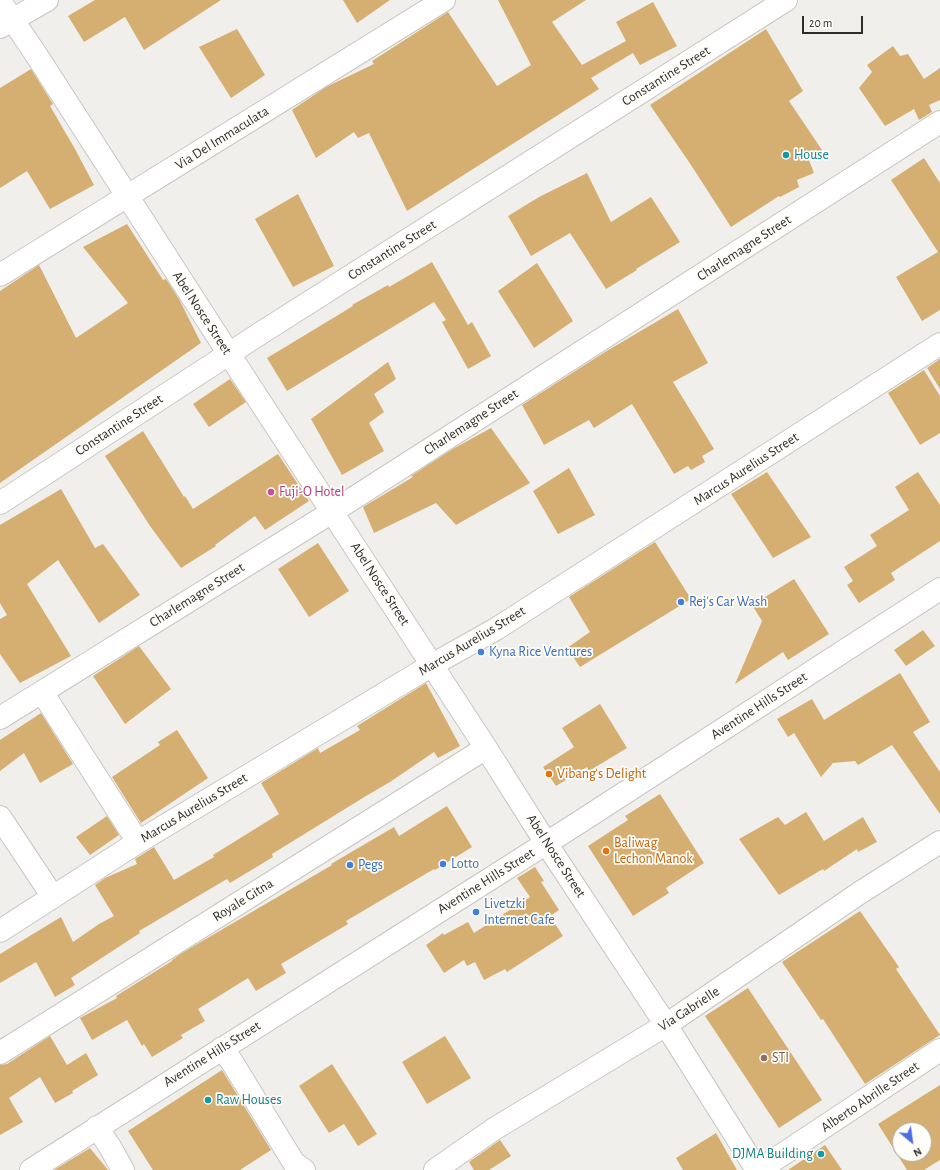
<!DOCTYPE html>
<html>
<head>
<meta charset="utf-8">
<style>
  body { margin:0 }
  #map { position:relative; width:940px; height:1170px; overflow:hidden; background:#f1efeb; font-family:"Alegreya Sans",sans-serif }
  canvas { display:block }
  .north { position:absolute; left:892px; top:1122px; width:40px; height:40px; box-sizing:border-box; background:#fffdf8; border:1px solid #abaaa6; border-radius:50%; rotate:151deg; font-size:11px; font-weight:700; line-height:16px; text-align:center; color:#2e2d2c }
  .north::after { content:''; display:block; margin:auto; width:14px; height:18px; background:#4e6de1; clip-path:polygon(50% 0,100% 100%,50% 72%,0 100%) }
  .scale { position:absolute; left:802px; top:16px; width:61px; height:18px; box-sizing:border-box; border:2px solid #2e2d2c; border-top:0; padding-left:5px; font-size:12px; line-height:14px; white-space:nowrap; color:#2e2d2c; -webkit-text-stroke:3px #fffdf8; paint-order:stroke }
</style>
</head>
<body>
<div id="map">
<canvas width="940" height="1170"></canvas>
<div class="north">N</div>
<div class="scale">20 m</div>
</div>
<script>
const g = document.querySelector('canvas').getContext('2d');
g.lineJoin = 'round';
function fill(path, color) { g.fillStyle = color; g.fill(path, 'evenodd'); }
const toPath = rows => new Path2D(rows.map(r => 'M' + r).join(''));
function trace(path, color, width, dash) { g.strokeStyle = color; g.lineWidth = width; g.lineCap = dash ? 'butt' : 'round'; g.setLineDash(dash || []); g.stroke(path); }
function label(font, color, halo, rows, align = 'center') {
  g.font = font + ' "Alegreya Sans",sans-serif'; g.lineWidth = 3.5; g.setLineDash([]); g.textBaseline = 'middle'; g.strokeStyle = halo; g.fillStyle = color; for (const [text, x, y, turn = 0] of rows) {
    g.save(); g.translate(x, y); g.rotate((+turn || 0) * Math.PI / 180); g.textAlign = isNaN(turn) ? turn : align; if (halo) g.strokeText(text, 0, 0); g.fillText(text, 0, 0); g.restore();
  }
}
fill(toPath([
  [95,0,221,0,144,50,125,17,84,42,68,16],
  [343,0,390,0,357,23],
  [498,0,586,0,552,22,582,65,626,41,616,22,653,2,677,46,640,65,633,53,591,78,599,89,407,211,369,133,358,138,354,132,316,158,292,110,326,87,374,64,372,61,448,12,497,86,531,65],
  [237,29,265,75,231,98,199,47],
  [766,29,803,91,789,101,822,150,809,160,814,173,797,180,799,187,780,197,779,196,731,227,691,165,650,105],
  [893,46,900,56,908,54,924,79,940,68,940,100,929,105,932,112,919,120,914,109,885,126,859,88,872,72,867,65],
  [31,69,53,104,50,106,75,149,94,185,50,209,27,171,0,188,0,88],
  [924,158,940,183,940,310,922,321,896,277,938,252,891,180],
  [587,173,611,222,651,197,680,242,636,269,637,270,606,289,570,233,531,256,508,216,539,197],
  [298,194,334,266,293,287,255,219],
  [127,224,163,280,166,279,179,299,201,343,0,483,0,291,39,265,76,338,128,303,83,247],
  [432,262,468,325,472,322,491,356,468,369,442,322,446,320,434,302,287,391,267,358,353,306,352,305,388,285,389,287],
  [537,263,573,321,534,348,498,291],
  [678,309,708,363,673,382,714,449,702,456,705,462,691,470,688,466,674,474,632,404,594,428,589,420,544,445,522,405,605,352],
  [940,359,940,389,927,368],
  [388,362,396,379,374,394,384,412,369,423,384,451,342,475,311,419],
  [924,370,940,396,940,433,920,445,888,393],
  [230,379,246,402,209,427,193,404],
  [491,428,530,483,456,525,436,503,374,533,363,507,413,477,411,476,451,450],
  [143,431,184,497,185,496,193,509,278,454,309,501,265,530,255,516,215,545,216,546,181,568,150,526,105,456],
  [569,468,595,515,558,534,533,491],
  [767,472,811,537,773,558,731,494],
  [918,472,940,505,940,541,891,573,895,580,859,603,847,585,853,581,844,567,877,546,870,535,909,510,895,487],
  [61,489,95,548,103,544,140,595,99,623,58,560,27,584,71,656,20,683,0,654,0,619,7,615,0,603,0,525],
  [655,542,691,599,580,667,567,648,590,632,569,597],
  [318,543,349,591,309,617,278,569],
  [794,579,829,634,788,660,783,652,735,684,762,621,752,605],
  [923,630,935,646,906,666,894,650],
  [139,646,171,689,125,724,93,676],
  [900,673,930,722,913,732,940,772,940,814,892,745,858,765,855,761,833,763,821,777,794,733,788,737,777,719,812,699,824,720],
  [426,683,460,746,438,758,434,752,390,782,366,796,272,854,273,857,230,883,227,879,139,931,140,933,71,978,75,985,55,997,36,962,0,983,0,954,61,917,73,942,99,924,114,916,95,885,105,878,137,864,135,859,154,847,174,880,214,857,213,855,279,814,261,783,318,748,320,753,360,730,357,726],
  [600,704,627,748,589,771,587,767,556,786,543,767,574,747,562,728],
  [41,713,73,764,40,783,24,753,0,771,0,740],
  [177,730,208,778,141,823,112,777,160,745,158,742],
  [660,794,704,863,666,888,669,893,633,916,588,846,628,820,625,816],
  [447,806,472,847,435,870,434,869,346,921,348,924,281,964,286,973,256,991,248,978,198,1009,205,1021,181,1035,183,1038,152,1057,144,1044,142,1046,127,1020,92,1040,80,1018,117,998,116,996,172,961,172,960,182,953,332,865,331,864,394,827,399,836],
  [806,812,824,841,863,817,877,842,858,852,857,849,824,871,823,869,779,895,739,839,778,817,785,825],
  [107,816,119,835,90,855,76,837],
  [535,867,544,881,541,882,559,910,550,916,563,936,507,972,505,969,484,980,475,962,467,966,464,960,444,973,426,945,443,933,444,935,468,922,474,933,530,897,517,878],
  [860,911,899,967,896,969,940,1035,865,1084,823,1019,821,1020,782,962],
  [748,988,822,1100,779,1128,705,1016],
  [50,1036,67,1065,86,1053,98,1075,72,1091,73,1093,55,1103,40,1077,9,1098,23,1122,0,1135,0,1065,7,1064],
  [445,1036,471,1078,427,1104,402,1062],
  [332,1064,377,1134,358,1146,344,1124,329,1133,299,1086],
  [222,1070,271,1150,240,1170,153,1170,128,1131],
  [940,1085,940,1160,924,1170,907,1170,878,1124],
  [900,1130,924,1130,924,1154,900,1154],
  [716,1133,737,1170,683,1170,676,1158],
  [500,1140,511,1156,489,1170,474,1170,469,1162],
  [825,1145,842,1170,788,1170],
  [90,1148,108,1170,54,1170]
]), '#d5af72');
const minor = toPath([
  [0,1,39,59,229,354,486,748,546,843,666,1025,757,1170],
  [0,27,47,0],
  [0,275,444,0],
  [0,503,264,331,786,0],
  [42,692,138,842],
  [0,718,332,512,940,122],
  [0,817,53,897],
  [0,931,138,842,432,665,496,629,940,344],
  [222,1048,232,1062,294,1163,304,1170],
  [0,1053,486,748],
  [97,1127,110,1147,123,1170],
  [31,1170,575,825,940,589],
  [435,1170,494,1129,666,1025,861,892,940,842],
  [759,1170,940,1050]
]);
trace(minor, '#c8c6c2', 24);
trace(minor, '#fff', 22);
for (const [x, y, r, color] of [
  [786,155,4,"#0f9aa8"],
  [271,492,4,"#d1479c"],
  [681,602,4,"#3f7fe0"],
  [481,652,4,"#3f7fe0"],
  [549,774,4,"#e8710a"],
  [606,851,4,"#e8710a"],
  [443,864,4,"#3f7fe0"],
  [350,865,4,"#3f7fe0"],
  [476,912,4,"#3f7fe0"],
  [764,1058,4,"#8d6e63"],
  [208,1100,4,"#0f9aa8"],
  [821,1154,4,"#0f9aa8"]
]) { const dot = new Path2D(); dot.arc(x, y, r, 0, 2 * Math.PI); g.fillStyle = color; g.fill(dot); trace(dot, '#fffdf8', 1.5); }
label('14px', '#2e2d2c', '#fffdf8', [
  ["Constantine Street",666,76,-32],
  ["Via Del Immaculata",222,138,-32],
  ["Charlemagne Street",744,248,-33],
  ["Constantine Street",392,250,-32],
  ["Abel Nosce Street",202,313,57],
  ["Charlemagne Street",471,422,-33],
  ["Constantine Street",119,425,-33],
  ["Marcus Aurelius Street",746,469,-33],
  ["Abel Nosce Street",380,584,57],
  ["Charlemagne Street",197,595,-32],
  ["Marcus Aurelius Street",472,641,-31],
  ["Aventine Hills Street",759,706,-33],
  ["Marcus Aurelius Street",194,808,-31],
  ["Abel Nosce Street",556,856,57],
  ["Aventine Hills Street",486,881,-32],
  ["Royale Gitna",243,900,-32],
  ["Via Gabrielle",689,1009,-33],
  ["Aventine Hills Street",212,1054,-32],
  ["Alberto Abrille Street",870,1097,-34]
]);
label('14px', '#0d838f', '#fffdf8', [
  ["House",794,155],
  ["Raw Houses",216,1100],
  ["DJMA Building",813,1154,"right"]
], 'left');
label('14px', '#b23c85', '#fffdf8', [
  ["Fuji-O Hotel",279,492]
], 'left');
label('14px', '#366cbe', '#fffdf8', [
  ["Rej's Car Wash",689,602],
  ["Kyna Rice Ventures",489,652],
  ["Lotto",451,864],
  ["Pegs",358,865],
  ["Livetzki",484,904],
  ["Internet Cafe",484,920]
], 'left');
label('14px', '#c56008', '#fffdf8', [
  ["Vibang's Delight",557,774],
  ["Baliwag",614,843],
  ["Lechon Manok",614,859]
], 'left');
label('14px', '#785e54', '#fffdf8', [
  ["STI",772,1058]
], 'left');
</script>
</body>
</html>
